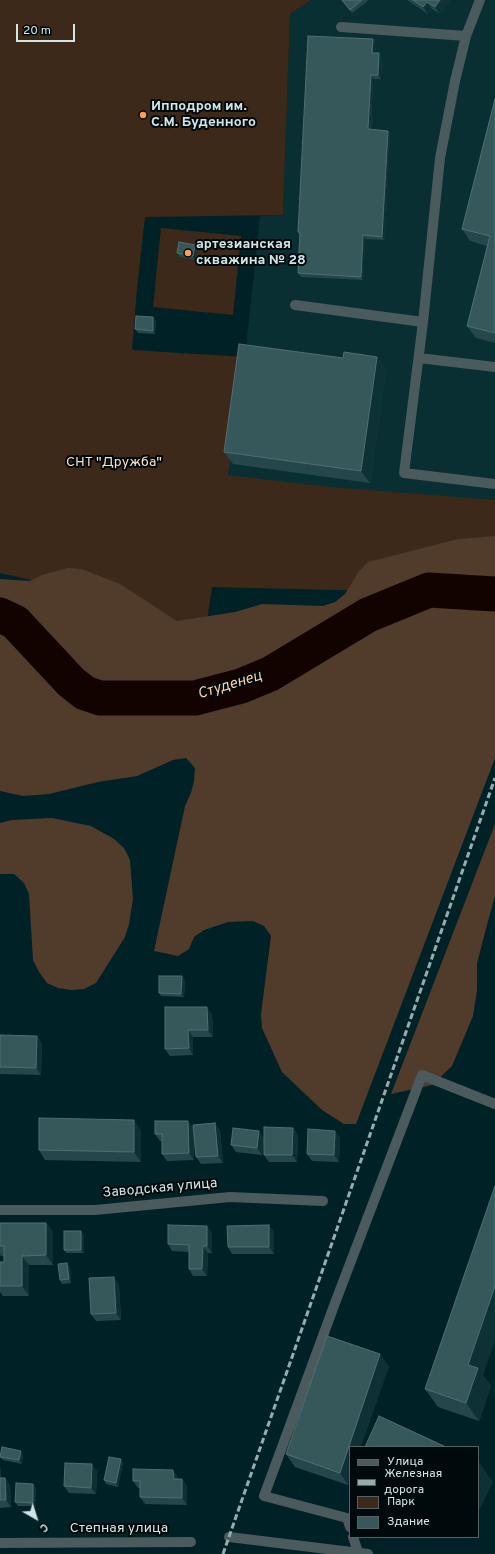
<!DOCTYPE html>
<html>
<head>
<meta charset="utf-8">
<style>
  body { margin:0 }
  #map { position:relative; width:495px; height:1554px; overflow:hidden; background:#002226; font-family:Overpass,sans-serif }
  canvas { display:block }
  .legend { position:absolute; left:349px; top:1446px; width:130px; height:92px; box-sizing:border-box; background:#00090b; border:1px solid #546163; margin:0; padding:5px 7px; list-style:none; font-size:12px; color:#d1e4e6 }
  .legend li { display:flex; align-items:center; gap:8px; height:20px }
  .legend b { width:20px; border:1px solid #546163 }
  .north { position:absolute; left:16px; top:1498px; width:40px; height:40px; -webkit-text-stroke:3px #00090b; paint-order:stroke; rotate:141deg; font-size:11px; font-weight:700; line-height:16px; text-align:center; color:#d1e4e6 }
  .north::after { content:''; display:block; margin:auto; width:14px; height:18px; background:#d1e4e6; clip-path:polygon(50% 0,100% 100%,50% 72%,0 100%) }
  .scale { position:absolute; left:16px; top:24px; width:59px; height:18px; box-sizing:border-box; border:2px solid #d1e4e6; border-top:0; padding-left:5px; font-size:12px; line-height:14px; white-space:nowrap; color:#d1e4e6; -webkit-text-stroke:3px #00090b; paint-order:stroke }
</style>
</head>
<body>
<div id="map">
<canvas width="495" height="1554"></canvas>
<ul class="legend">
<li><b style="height:5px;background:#4b5a5c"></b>Улица</li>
<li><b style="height:5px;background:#96adb0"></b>Железная дорога</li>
<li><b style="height:11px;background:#3c2919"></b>Парк</li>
<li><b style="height:11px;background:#37585b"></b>Здание</li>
</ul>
<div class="north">С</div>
<div class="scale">20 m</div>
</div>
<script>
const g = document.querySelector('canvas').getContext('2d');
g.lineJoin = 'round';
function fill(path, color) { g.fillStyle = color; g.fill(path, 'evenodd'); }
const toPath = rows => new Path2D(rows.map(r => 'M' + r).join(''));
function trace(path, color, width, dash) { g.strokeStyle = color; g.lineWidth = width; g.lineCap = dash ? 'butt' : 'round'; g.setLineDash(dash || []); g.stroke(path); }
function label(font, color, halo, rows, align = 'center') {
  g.font = font + ' Overpass,sans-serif'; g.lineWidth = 4; g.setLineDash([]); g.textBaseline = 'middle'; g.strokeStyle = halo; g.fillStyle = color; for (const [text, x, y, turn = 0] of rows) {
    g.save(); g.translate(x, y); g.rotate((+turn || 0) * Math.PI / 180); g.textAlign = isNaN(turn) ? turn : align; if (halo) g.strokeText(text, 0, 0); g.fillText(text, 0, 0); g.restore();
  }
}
fill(toPath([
  [311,0,495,0,495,576,342,590,212,587,245,357,260,216,283,215,290,14]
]), '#092f33');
fill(toPath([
  [0,0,311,0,290,14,283,215,145,217,137,288,132,350,245,357,228,475,330,487,495,500,495,576,342,590,212,587,202,655,70,589,0,573],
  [161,228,241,236,233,315,153,307]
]), '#3c2919');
fill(toPath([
  [495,536,495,758,356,1124,344,1124,322,1110,282,1072,262,1028,261,1014,271,936,264,926,253,921,228,922,204,930,194,937,189,949,178,956,154,951,185,806,191,793,194,781,195,768,186,758,173,760,137,776,98,782,49,794,23,796,0,791,0,579,30,581,42,575,68,568,82,569,120,584,177,621,235,612,262,604,323,606,335,602,345,594,359,571,368,562,458,539],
  [52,818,91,826,114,839,124,848,130,860,133,899,129,924,125,937,96,983,84,989,71,990,58,988,47,983,39,972,33,960,29,894,24,883,14,874,0,874,0,823,12,820],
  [495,824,495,895,477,963,477,990,473,1016,452,1066,432,1085,391,1094]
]), '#513b2a');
trace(toPath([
  [0,615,15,622,71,682,85,693,100,698,195,698,241,686,270,674,368,615,429,590,495,594]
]), '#120300', 35);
trace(toPath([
  [480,0,466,36,455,81,440,158,423,322,404,473,495,484],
  [341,27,466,36],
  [295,305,423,322],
  [419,358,495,367],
  [0,1210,95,1210,230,1197,323,1201],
  [350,1527,347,1518,264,1496,335,1303,422,1075,495,1104],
  [229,1537,368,1554],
  [353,1537,358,1552],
  [0,1543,191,1542]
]), '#4b5a5c', 10);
trace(toPath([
  [223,1554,495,778]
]), '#96adb0', 3, [6, 3]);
fill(toPath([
  [342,0,369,0,352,13],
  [407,0,450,0,440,14,432,9,428,14],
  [373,39,376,43,375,53,382,57,381,79,373,79,371,130,388,131,390,134,385,240,365,239,363,280,301,277,298,273,300,236,298,232],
  [495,99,495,343,476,338,467,326,487,246,470,241,462,229],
  [197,248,195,260,180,257,177,253],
  [153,317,156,321,155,334,138,333,135,329],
  [377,357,386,369,370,483,233,464,224,452,343,358],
  [182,976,185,980,184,997,161,996,159,993],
  [165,1007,212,1014,213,1037,193,1037,193,1055,170,1056,165,1049],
  [0,1035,42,1043,41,1075,0,1074],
  [188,1121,193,1128,194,1160,167,1161,162,1154,162,1141,160,1141,155,1134],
  [293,1128,298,1135,297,1162,269,1162,264,1155],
  [141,1130,141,1162,45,1160,39,1150],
  [220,1130,223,1163,201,1164,196,1157],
  [335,1131,340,1138,339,1162,312,1161,307,1154],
  [264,1138,262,1155,236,1152,231,1145],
  [0,1223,46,1223,53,1232,53,1265,29,1265,29,1296,3,1296,0,1292,0,1262,4,1262,4,1256,1,1256,0,1255],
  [81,1231,84,1235,84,1253,66,1253,64,1250],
  [274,1232,274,1254,232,1254,228,1247],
  [212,1233,212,1253,208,1253,207,1276,193,1276,189,1269,189,1252,172,1251,168,1244],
  [70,1267,71,1283,62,1284,60,1280],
  [119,1284,121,1320,96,1321,91,1314],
  [380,1354,389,1367,350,1447,350,1480,348,1485,295,1467,286,1454],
  [483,1375,491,1386,479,1421,438,1407,425,1389],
  [23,1454,22,1464,3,1460,0,1457],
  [121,1459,123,1463,118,1487,106,1484,104,1480],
  [0,1465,1,1478,5,1478,10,1485,11,1507,0,1508],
  [97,1471,96,1494,69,1493,64,1486],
  [178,1477,178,1479,182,1479,187,1486,187,1505,145,1504,140,1497,140,1488,138,1488,133,1481],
  [36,1488,35,1506,18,1506,15,1502]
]), '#25474b');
fill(toPath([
  [440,0,450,0,440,14,435,7],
  [427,2,432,9,428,14,423,7],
  [373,39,376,43,375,57,372,53],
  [379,53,382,57,381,79,378,75],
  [371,75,373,79,370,133,368,129],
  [388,131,390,134,385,240,382,237],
  [363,235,365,239,363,280,361,277],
  [195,245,197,248,195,260,193,256],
  [153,317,156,321,155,334,153,331],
  [377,357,386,369,370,483,361,471],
  [182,976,185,980,184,997,181,994],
  [207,1007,212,1014,213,1037,208,1030],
  [188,1030,193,1037,193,1055,189,1048],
  [37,1036,42,1043,41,1075,36,1068],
  [134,1120,141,1130,141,1162,134,1152],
  [188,1121,193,1128,194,1160,189,1153],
  [215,1123,220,1130,223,1163,218,1156],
  [293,1128,298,1135,297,1162,292,1155],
  [259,1131,264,1138,262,1155,257,1148],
  [335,1131,340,1138,339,1162,334,1155],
  [46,1223,53,1232,53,1265,46,1255],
  [269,1225,274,1232,274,1254,269,1247],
  [207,1226,212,1233,212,1253,207,1246],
  [81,1231,84,1235,84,1253,81,1250],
  [203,1246,208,1253,207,1276,202,1269],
  [22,1256,29,1265,29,1296,22,1286],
  [67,1263,70,1267,71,1283,69,1279],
  [114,1277,119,1284,121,1320,116,1313],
  [495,1286,495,1341,483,1375,491,1386,479,1421,466,1403,468,1365],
  [380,1354,389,1367,361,1447,350,1447,350,1480,348,1485,340,1473],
  [21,1451,23,1454,22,1464,19,1460],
  [121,1459,123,1463,118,1487,116,1483],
  [479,1462,493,1482,478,1513,478,1465],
  [92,1464,97,1471,96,1494,91,1488],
  [0,1465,1,1485,0,1484],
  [173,1470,178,1477,178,1486,174,1479],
  [5,1478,10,1485,11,1507,6,1500],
  [182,1479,187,1486,187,1505,182,1498],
  [33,1484,36,1488,35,1506,33,1503]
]), '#0e3135');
const building = toPath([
  [342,0,362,0,350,10,342,0],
  [413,0,440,0,435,7,427,2,423,7,413,0],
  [308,36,373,39,372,53,379,53,378,75,371,75,368,129,388,131,382,237,363,235,361,277,298,273,300,232,298,232,308,36],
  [495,99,495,333,467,326,490,236,462,229,495,99],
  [179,242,195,245,193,256,177,253,179,242],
  [136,316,153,317,153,331,135,329,136,316],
  [239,344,343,358,344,352,377,357,361,471,224,452,239,344],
  [159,976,182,976,181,994,159,993,159,976],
  [165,1007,207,1007,208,1030,188,1030,189,1048,165,1049,165,1007],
  [0,1035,37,1036,36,1068,0,1067,0,1035],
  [39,1118,134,1120,134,1152,39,1150,39,1118],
  [155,1121,188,1121,189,1153,162,1154,162,1134,155,1134,155,1121],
  [215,1123,218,1156,196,1157,193,1125,215,1123],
  [264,1127,293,1128,292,1155,264,1155,264,1127],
  [233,1128,259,1131,257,1148,231,1145,233,1128],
  [308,1129,335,1131,334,1155,307,1154,308,1129],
  [495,1186,495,1286,468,1365,478,1368,466,1403,425,1389,495,1186],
  [0,1223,46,1223,46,1255,22,1256,22,1286,0,1286,0,1262,4,1262,4,1246,0,1246,0,1223],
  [168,1225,207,1226,207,1246,203,1246,202,1269,189,1269,189,1245,168,1244,168,1225],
  [269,1225,269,1247,228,1247,227,1226,269,1225],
  [64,1231,81,1231,81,1250,64,1250,64,1231],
  [67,1263,69,1279,60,1280,58,1264,67,1263],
  [114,1277,116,1313,91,1314,89,1278,114,1277],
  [327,1336,380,1354,340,1473,286,1454,327,1336],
  [379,1416,446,1447,365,1447,379,1416],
  [2,1447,21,1451,19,1460,0,1457,2,1447],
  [109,1457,121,1459,116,1483,104,1480,109,1457],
  [65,1463,92,1464,91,1488,64,1486,65,1463],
  [133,1469,173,1470,174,1479,182,1479,182,1498,140,1497,140,1481,133,1481,133,1469],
  [0,1478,5,1478,6,1500,0,1500,0,1478],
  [16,1483,33,1484,33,1503,15,1502,16,1483]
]);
fill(building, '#37585b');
trace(building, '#506e71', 1);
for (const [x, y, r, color] of [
  [143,115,4,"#fa9f4f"],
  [188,253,4,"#fa9f4f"]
]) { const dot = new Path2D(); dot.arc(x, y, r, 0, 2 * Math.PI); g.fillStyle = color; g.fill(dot); trace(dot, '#00090b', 1.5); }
label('bold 14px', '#d1e4e6', '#00090b', [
  ["Ипподром им.",151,107],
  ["С.М. Буденного",151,123],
  ["артезианская",196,245],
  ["скважина № 28",196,261]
], 'left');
label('14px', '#f9ddc7', '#00090b', [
  ["СНТ \"Дружба\"",114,463]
]);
label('14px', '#d1e4e6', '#00090b', [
  ["Заводская улица",160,1189,-5],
  ["Степная улица",119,1529]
]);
label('italic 15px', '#fdceab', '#00090b', [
  ["Студенец",230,686,-17]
]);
</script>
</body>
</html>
